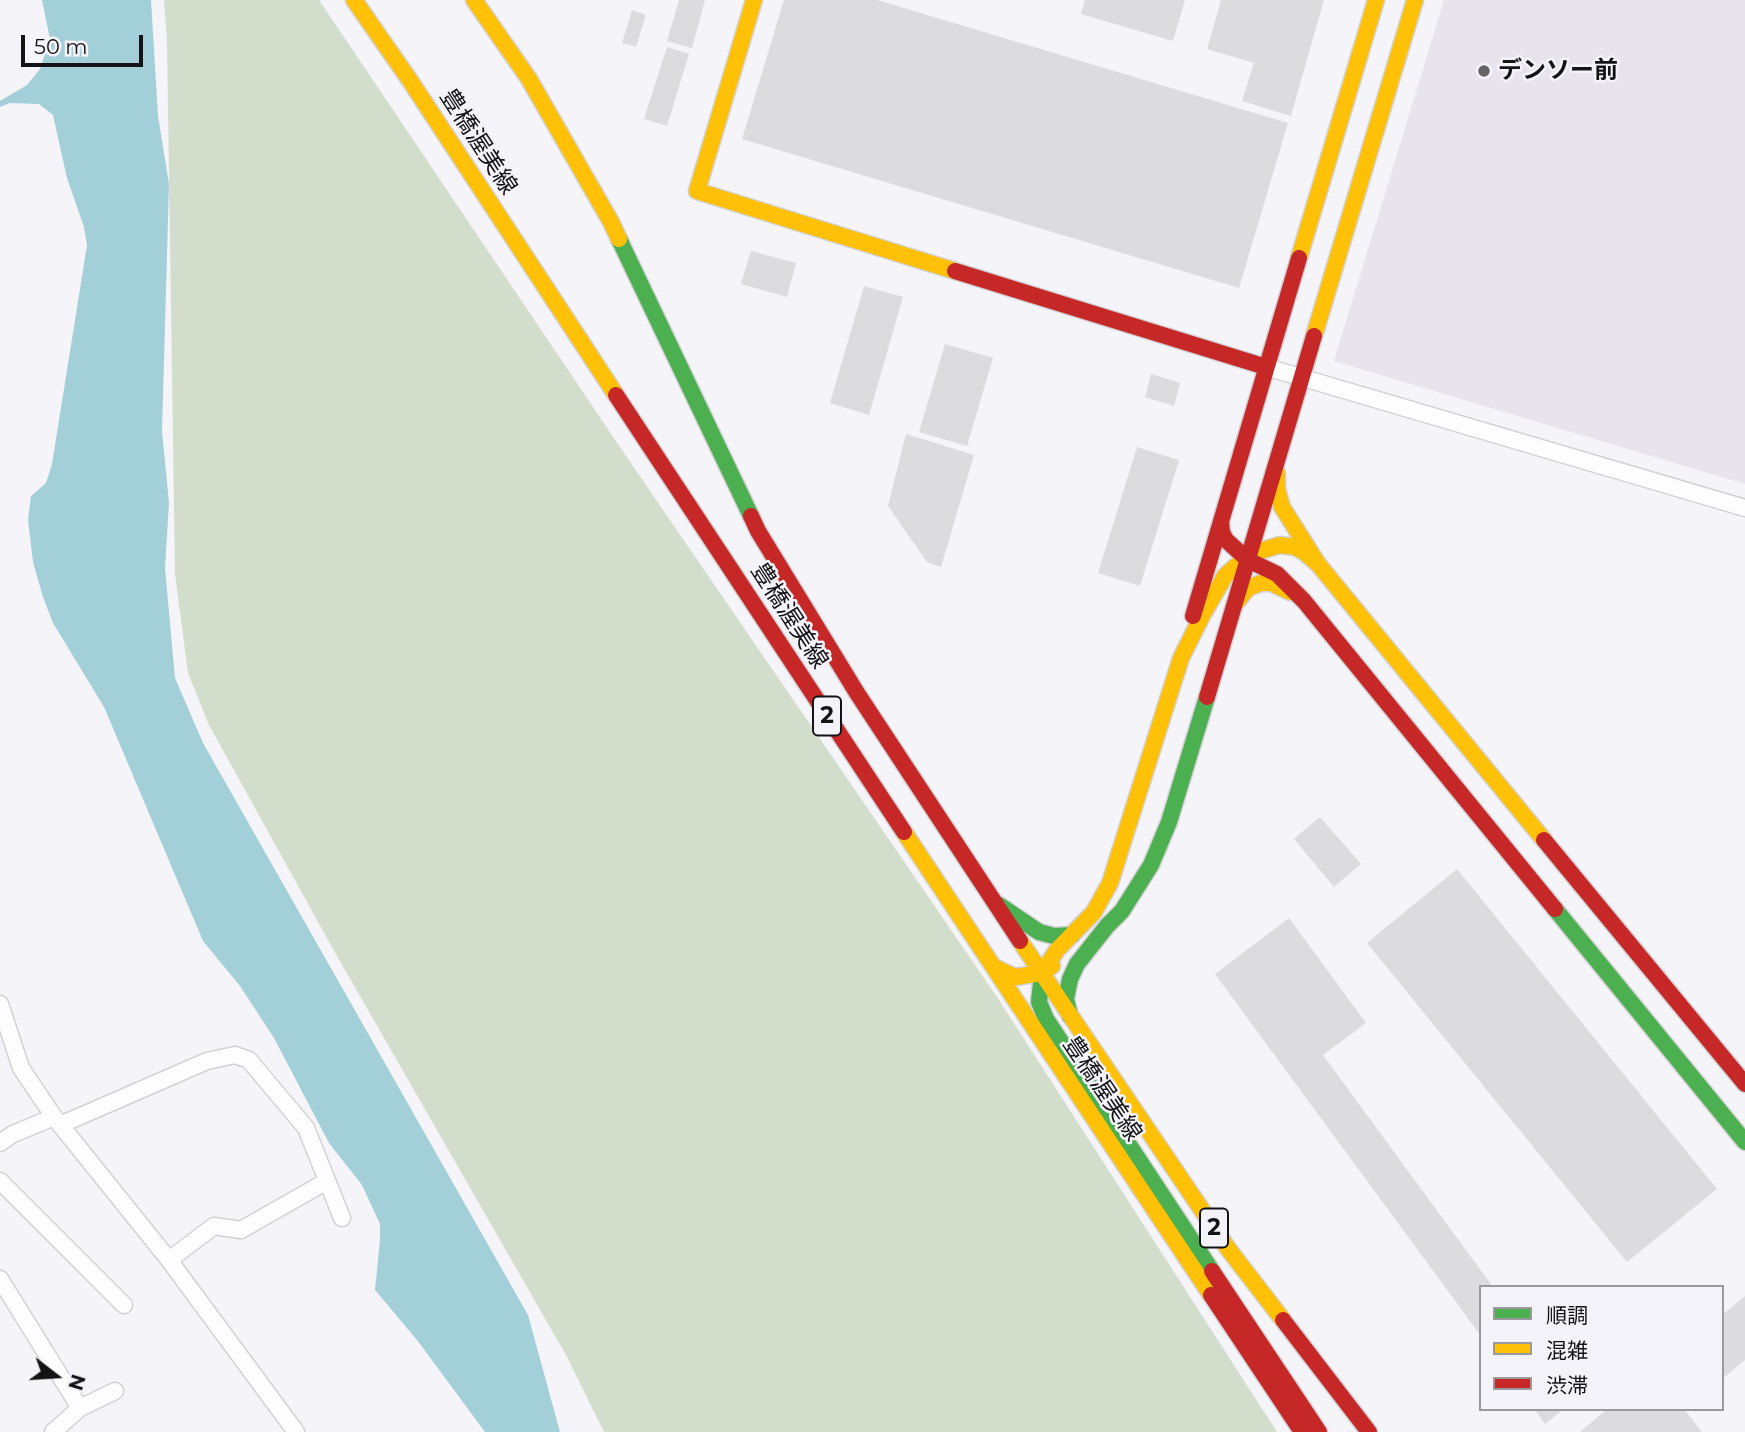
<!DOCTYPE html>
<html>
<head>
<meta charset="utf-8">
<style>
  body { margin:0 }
  #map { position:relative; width:1745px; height:1432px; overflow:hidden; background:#f5f4f8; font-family:Montserrat,"Noto Sans JP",sans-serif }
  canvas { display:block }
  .legend { position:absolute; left:1479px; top:1285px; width:245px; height:126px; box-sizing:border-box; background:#f4f3f9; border:2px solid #9a999e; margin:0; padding:9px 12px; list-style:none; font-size:21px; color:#141315 }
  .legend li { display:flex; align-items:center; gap:14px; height:35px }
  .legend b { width:35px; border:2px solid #9a999e }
  .north { position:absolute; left:21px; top:1341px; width:70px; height:70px; -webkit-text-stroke:5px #f4f3f9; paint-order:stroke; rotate:107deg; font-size:19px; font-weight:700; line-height:28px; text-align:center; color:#141315 }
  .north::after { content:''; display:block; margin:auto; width:24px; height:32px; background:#141315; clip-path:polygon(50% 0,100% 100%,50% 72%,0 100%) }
  .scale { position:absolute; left:21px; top:35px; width:122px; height:32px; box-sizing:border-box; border:4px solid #141315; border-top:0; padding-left:9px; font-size:21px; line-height:24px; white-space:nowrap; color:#141315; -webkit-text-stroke:5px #f4f3f9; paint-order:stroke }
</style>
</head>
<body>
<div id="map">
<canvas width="1745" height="1432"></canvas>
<ul class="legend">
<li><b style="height:9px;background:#4caf50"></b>順調</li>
<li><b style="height:9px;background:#ffc107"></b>混雑</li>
<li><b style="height:9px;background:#c62828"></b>渋滞</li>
</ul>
<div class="north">N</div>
<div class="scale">50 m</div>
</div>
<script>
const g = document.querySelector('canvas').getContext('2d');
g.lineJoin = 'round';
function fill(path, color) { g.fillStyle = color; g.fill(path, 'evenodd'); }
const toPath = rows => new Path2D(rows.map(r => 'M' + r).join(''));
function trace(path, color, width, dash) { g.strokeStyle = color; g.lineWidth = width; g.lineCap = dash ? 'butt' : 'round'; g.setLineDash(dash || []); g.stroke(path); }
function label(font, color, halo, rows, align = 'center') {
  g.font = font + ' Montserrat,"Noto Sans JP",sans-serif'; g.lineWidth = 5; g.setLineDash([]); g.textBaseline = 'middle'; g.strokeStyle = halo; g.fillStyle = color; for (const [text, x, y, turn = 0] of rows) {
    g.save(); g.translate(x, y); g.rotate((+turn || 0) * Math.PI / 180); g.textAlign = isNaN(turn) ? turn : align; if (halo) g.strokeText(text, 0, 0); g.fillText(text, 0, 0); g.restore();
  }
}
fill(toPath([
  [1444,0,1745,0,1745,484,1334,361]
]), '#e7e4ed');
fill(toPath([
  [164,0,319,0,624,453,997,997,1277,1432,604,1432,566,1355,333,949,209,725,188,673,175,574,167,41]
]), '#d3ddcb');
fill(toPath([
  [42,0,151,0,158,116,169,184,162,431,169,503,165,568,175,678,203,743,528,1315,560,1432,485,1432,417,1340,375,1290,380,1240,380,1224,362,1185,329,1143,274,1038,240,986,203,941,104,707,53,623,43,597,33,562,28,520,31,496,46,483,52,464,87,245,84,227,67,178,53,115,39,104,10,103,0,107,0,101,27,85,40,69,50,39]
]), '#a3cfd8');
fill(toPath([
  [679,0,705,0,692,48,667,41],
  [784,0,877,0,1288,123,1239,288,742,139],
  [1085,0,1185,0,1173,41,1081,14],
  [1221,0,1324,0,1291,116,1242,101,1254,63,1207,49],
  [632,10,646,15,636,47,622,43],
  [667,47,689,54,667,126,644,119],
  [751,251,796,263,787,297,741,284],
  [864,286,903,297,869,415,830,403],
  [945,344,993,358,967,446,919,432],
  [1151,374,1180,383,1174,406,1145,397],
  [906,434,974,455,941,567,927,562,888,506],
  [1137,447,1179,460,1140,586,1098,573],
  [1320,817,1361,864,1334,887,1294,839],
  [1457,869,1717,1189,1627,1262,1367,943],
  [1289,918,1366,1023,1323,1055,1493,1287,1481,1287,1481,1336,1215,974],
  [1745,1296,1745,1360,1722,1379,1722,1315],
  [1534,1409,1564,1409,1545,1424],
  [1607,1409,1684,1409,1702,1432,1580,1432]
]), '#dcdbde');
const street = toPath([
  [1266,367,1745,508],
  [0,1004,21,1068,54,1117,169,1260,296,1432],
  [60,1125,207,1061,235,1055,249,1060,306,1128,342,1218],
  [0,1143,13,1134,54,1117],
  [0,1181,124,1305],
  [169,1260,214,1226,241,1230,327,1181],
  [0,1279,80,1408],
  [53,1432,80,1408,115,1391]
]);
const fast = toPath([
  [619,239,751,516],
  [999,905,1039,932,1054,936,1072,935],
  [1555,909,1745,1142],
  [1048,964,1042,973,1039,1002,1046,1019,1212,1271],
  [1070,1016,1066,999,1070,979,1077,964,1107,926,1122,911,1151,865,1169,822,1207,697]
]);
const slow = toPath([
  [354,0,411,82,616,395],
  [474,0,529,79,611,222,619,239],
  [754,0,697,191,955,271],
  [1299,258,1376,0],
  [1314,336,1415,0],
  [1277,473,1277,489,1282,507,1318,564,1544,840],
  [1235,604,1248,588,1261,583,1271,583,1290,592],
  [904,832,1211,1295],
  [1020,941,1229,1250,1283,1320],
  [1048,964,1057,950,1094,912,1110,883,1181,658,1203,614,1225,576,1236,566,1260,551,1280,545,1295,547,1304,552,1318,564],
  [994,967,1015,977,1042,973,1052,966]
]);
const jam = toPath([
  [955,271,1266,367],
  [616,395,904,832],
  [751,516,758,531,857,693,1020,941],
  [1221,521,1222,532,1226,540,1248,560,1277,574,1304,601,1555,909],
  [1193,616,1299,258],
  [1207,697,1314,336],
  [1544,840,1745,1084],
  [1212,1271,1319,1432],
  [1211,1295,1302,1432],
  [1283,1320,1369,1432]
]);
trace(street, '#d2d1d4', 19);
trace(fast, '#d2d1d4', 19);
trace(slow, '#d2d1d4', 19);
trace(jam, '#d2d1d4', 19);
trace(street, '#fefdfe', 16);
trace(fast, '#4caf50', 16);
trace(slow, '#ffc107', 16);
trace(jam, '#c62828', 16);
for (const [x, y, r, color] of [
  [1484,71,7,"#636264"]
]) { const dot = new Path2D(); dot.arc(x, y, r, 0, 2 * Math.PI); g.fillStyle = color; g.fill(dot); trace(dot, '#f4f3f9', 2.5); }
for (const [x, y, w] of [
  [827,716,28],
  [1214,1228,28]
]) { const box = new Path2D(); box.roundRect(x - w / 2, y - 19.5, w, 39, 5); g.fillStyle = '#f4f3f9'; g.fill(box); trace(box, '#141315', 2); }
label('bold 23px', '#141315', null, [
  ["2",827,716],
  ["2",1214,1228]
]);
label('bold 24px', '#141315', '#f4f3f9', [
  ["デンソー前",1498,71]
], 'left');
label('24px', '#141315', '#f4f3f9', [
  ["豊橋渥美線",478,142,57],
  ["豊橋渥美線",789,616,57],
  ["豊橋渥美線",1102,1089,56]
]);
</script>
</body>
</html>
